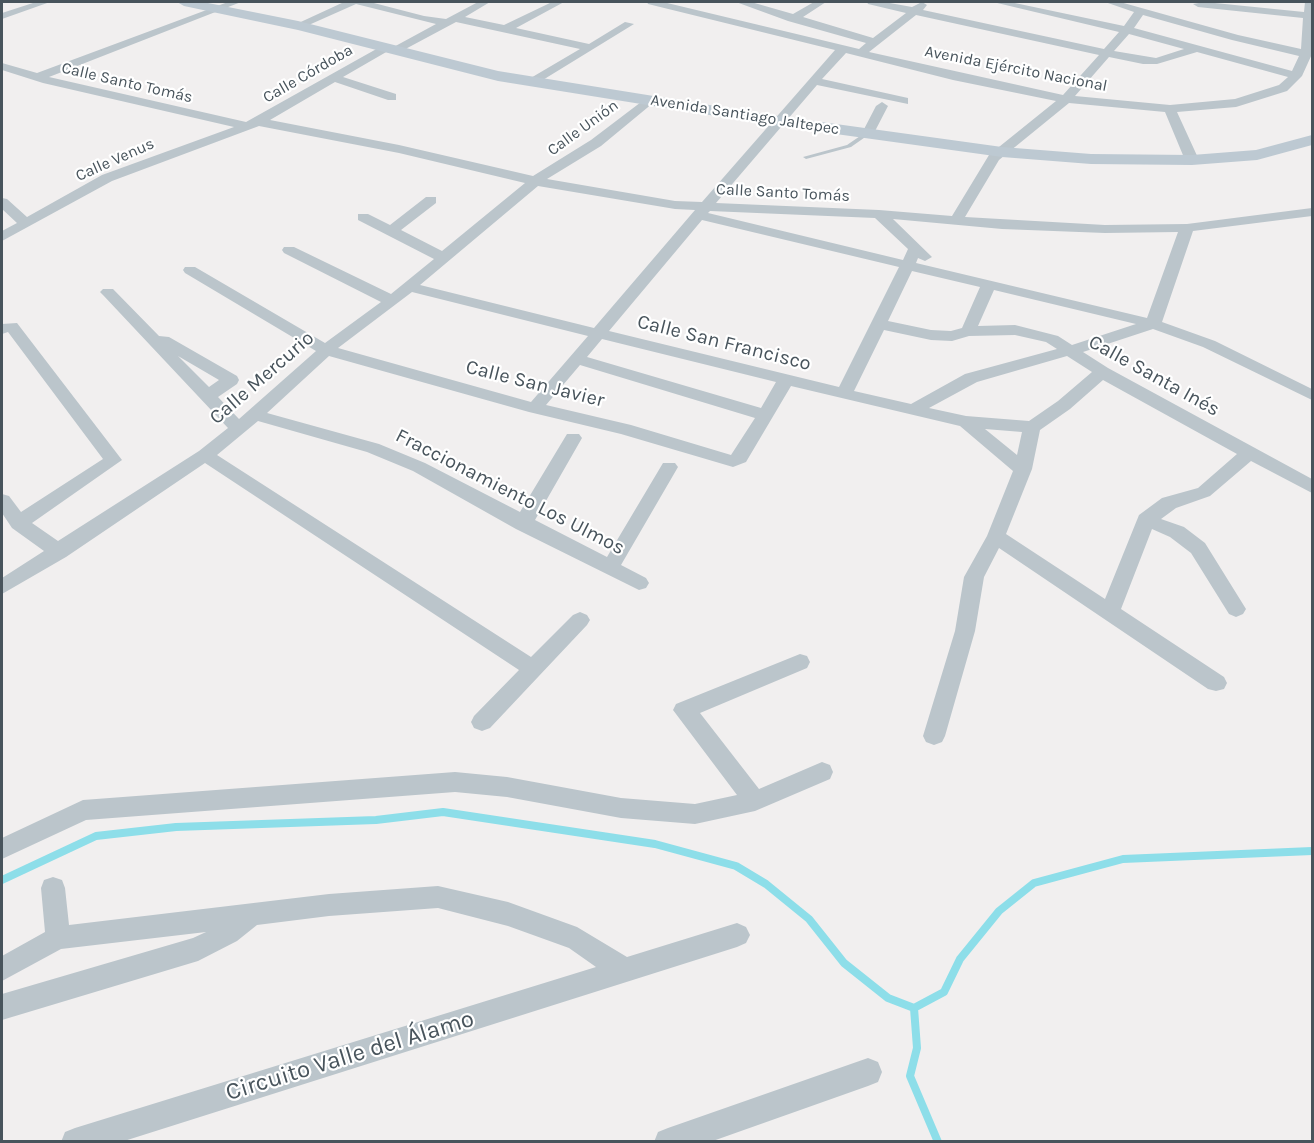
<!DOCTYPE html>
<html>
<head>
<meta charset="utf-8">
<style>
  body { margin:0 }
  #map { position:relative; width:1314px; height:1143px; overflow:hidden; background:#f1efef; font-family:Karla,sans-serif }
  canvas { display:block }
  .frame { position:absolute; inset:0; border:3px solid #48545c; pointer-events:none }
</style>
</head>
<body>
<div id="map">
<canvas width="1314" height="1143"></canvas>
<div class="frame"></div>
</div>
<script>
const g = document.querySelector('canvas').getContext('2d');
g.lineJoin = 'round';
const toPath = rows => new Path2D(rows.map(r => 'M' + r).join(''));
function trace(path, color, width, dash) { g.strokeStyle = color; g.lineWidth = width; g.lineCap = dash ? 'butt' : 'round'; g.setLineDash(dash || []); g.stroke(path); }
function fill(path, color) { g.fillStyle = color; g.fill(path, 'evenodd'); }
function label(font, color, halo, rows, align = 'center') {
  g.font = font + ' Karla,sans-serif'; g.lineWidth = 4.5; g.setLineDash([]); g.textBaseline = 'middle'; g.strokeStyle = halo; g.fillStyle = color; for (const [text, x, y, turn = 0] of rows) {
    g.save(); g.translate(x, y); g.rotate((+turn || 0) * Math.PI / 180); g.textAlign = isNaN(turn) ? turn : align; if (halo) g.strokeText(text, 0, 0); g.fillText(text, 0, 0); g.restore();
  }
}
trace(toPath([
  [2,880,96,836,176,827,376,820,443,812,655,844,736,866,766,884,809,919,844,963,888,998,914,1008,944,992,960,959,999,911,1034,883,1123,859,1312,851],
  [914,1008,917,1048,910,1076,938,1142]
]), '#8ddee9', 8);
fill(toPath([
  [866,132,871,133,851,147,806,159,803,157,847,145,866,132]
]), '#bbc5cb');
fill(toPath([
  [36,2,50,2,2,19,2,13,36,2],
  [228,2,241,2,49,77,246,122,380,47,390,49,436,24,356,4,302,28,292,26,344,2,370,2,424,16,446,19,478,2,490,2,465,17,504,25,552,2,564,2,516,28,589,44,625,22,634,24,533,86,529,85,529,79,580,49,456,22,398,53,388,51,343,77,396,94,396,100,388,100,335,82,270,120,399,145,533,176,591,140,649,96,653,97,653,103,601,146,547,179,675,201,702,202,835,50,648,4,647,2,663,2,859,49,866,43,788,21,736,2,751,2,793,14,814,2,826,2,803,17,873,38,906,13,868,4,867,2,884,2,912,7,922,2,927,5,923,10,1104,49,1119,32,993,2,1010,2,1124,26,1134,12,1105,2,1120,2,1238,35,1301,49,1303,18,1198,7,1193,4,1205,2,1304,12,1305,2,1312,2,1312,54,1302,76,1287,91,1236,107,1177,112,1199,160,1197,163,1192,164,1185,160,1165,112,1069,103,999,160,965,217,1105,225,1187,224,1312,208,1312,216,1193,231,1162,322,1215,341,1312,389,1312,400,1203,347,1153,329,1083,352,1108,368,1312,479,1312,493,1251,461,1210,496,1176,508,1161,519,1184,527,1205,543,1246,609,1243,614,1236,617,1229,614,1191,553,1170,537,1152,529,1121,609,1224,677,1227,683,1224,689,1216,691,1208,689,999,548,984,577,975,631,945,736,942,742,934,745,926,742,923,736,955,631,964,577,987,536,1013,471,960,426,791,386,746,462,733,467,621,434,529,412,329,356,267,413,379,444,425,463,520,512,567,434,579,434,582,438,535,520,607,557,663,463,675,463,678,467,621,565,646,578,649,583,646,588,639,590,516,529,413,471,367,452,258,421,217,455,531,657,573,615,580,612,587,615,590,620,587,625,490,728,482,731,474,728,471,722,474,716,519,670,205,463,66,557,2,594,2,578,44,551,12,528,2,513,2,494,9,496,21,512,103,459,8,332,2,334,2,324,17,323,122,460,32,523,58,541,199,451,228,428,103,295,100,292,103,289,113,289,159,336,169,337,237,376,239,380,237,384,218,397,239,419,316,351,185,273,183,270,185,267,195,267,325,343,381,302,284,253,282,250,284,247,294,247,391,294,434,259,358,220,358,214,368,214,390,225,426,197,436,197,436,203,401,230,442,251,525,183,399,153,259,126,112,181,2,241,2,231,17,223,2,209,2,198,7,199,27,217,102,175,234,127,43,83,2,70,2,63,37,73,228,2],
  [916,15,1099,55,1063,95,869,52,916,15],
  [1143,15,1232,40,1299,56,1292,71,1134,28,1143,15],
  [1129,34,1184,49,1156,58,1114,51,1129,34],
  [1197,52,1288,77,1279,85,1235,99,1170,105,1075,96,1109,57,1143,64,1157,64,1197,52],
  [846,53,953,80,1056,101,989,155,952,216,879,210,716,203,817,85,908,104,908,98,822,79,846,53],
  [538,186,675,209,695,210,594,328,420,285,538,186],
  [710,211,875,218,908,249,903,260,708,213,710,211],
  [893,219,1002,229,1105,233,1178,232,1147,318,916,263,918,258,925,261,932,257,893,219],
  [702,220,899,267,839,387,609,331,702,220],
  [912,271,980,287,962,328,951,331,931,330,888,321,912,271],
  [994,290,1136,324,1072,345,1058,336,1015,325,978,326,994,290],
  [412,292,588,336,531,402,338,348,412,292],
  [884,330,931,340,952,341,969,336,1015,335,1046,342,1057,349,965,374,911,404,854,391,884,330],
  [602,339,776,382,761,408,587,357,602,339],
  [178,356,219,380,209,387,178,356],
  [1067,356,1092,372,1058,401,1029,421,966,416,929,408,977,382,1067,356],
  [580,365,755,418,731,455,631,425,546,405,580,365],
  [1103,380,1237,454,1198,488,1162,498,1139,515,1105,599,1006,534,1032,469,1040,430,1070,409,1103,380],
  [985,429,1022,432,1017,455,985,429],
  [882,102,888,106,874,133,872,136,864,136,862,133,876,106,882,102],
  [800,654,807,656,810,662,807,668,700,713,759,789,822,762,830,765,833,772,830,779,755,811,695,824,621,818,507,797,455,792,86,820,2,859,2,838,83,800,455,772,507,777,621,798,695,804,737,795,673,710,676,704,800,654],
  [53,877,62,880,65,888,69,925,329,894,438,886,508,902,577,927,627,957,737,923,746,927,750,935,746,943,737,947,121,1142,61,1142,65,1132,75,1128,596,967,569,948,508,926,438,908,329,916,257,925,237,941,198,961,2,1020,2,994,193,938,206,932,61,949,2,981,2,956,45,932,41,888,44,880,53,877],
  [868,1058,878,1062,882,1072,878,1082,868,1086,710,1142,654,1142,658,1132,668,1128,868,1058]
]), '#bbc5cb');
fill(toPath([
  [177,2,203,2,298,21,498,71,778,116,1002,147,1091,154,1192,155,1256,150,1312,135,1312,145,1257,160,1192,165,1091,164,1002,157,778,126,498,81,298,30,184,6,177,2]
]), '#bdc9d2');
label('16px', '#48545c', '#fff', [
  ["Avenida Ejército Nacional",1016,69,11],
  ["Calle Córdoba",308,74,-30],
  ["Calle Santo Tomás",127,83,13],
  ["Avenida Santiago Jaltepec",745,115,9],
  ["Calle Unión",583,128,-36],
  ["Calle Venus",115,160,-24],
  ["Calle Santo Tomás",783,193,3]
]);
label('20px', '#48545c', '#fff', [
  ["Calle San Francisco",724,343,14],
  ["Calle Santa Inés",1154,376,29],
  ["Calle Mercurio",262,378,-41],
  ["Calle San Javier",535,384,14],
  ["Fraccionamiento Los Ulmos",510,492,27]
]);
label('24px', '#48545c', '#fff', [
  ["Circuito Valle del Álamo",350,1056,-17]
]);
</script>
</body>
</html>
